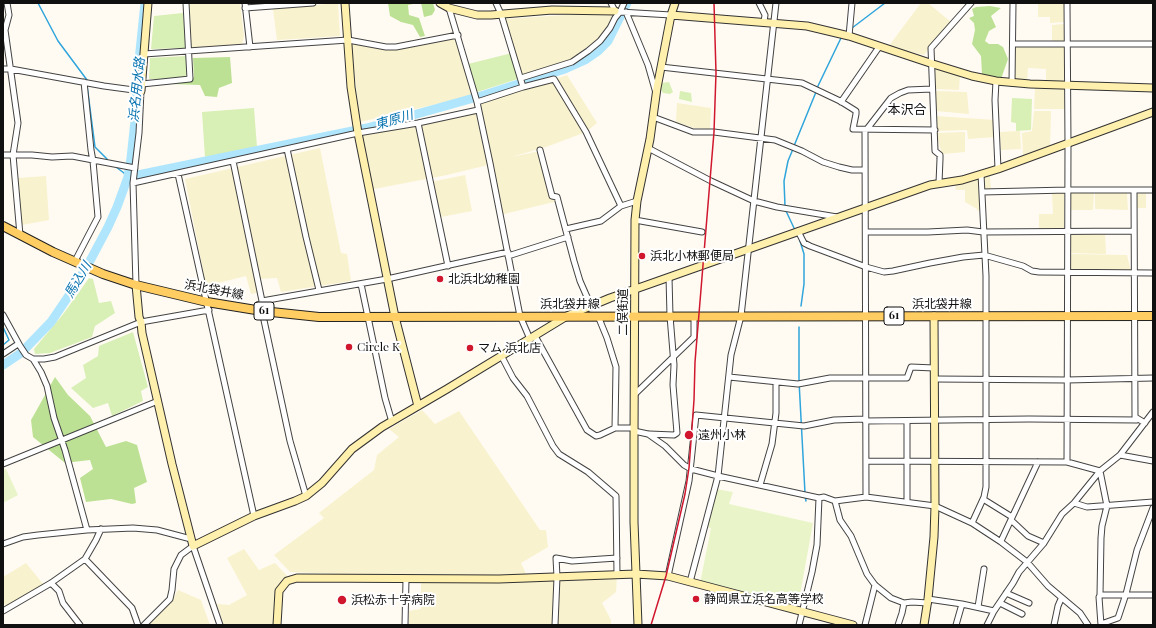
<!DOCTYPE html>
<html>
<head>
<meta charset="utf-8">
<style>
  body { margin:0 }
  #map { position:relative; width:1156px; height:628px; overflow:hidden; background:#fffbf2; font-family:"Playfair Display",serif }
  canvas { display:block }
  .frame { position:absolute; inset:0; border:4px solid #101010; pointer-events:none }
</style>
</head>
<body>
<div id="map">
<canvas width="1156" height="628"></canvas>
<div class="frame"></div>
</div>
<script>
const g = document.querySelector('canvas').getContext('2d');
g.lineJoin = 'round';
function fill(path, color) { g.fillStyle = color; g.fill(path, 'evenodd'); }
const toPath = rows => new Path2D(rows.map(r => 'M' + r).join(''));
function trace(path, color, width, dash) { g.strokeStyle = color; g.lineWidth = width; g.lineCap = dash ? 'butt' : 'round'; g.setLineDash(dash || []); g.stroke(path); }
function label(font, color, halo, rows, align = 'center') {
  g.font = font + ' "Playfair Display","Noto Sans JP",serif'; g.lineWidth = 4; g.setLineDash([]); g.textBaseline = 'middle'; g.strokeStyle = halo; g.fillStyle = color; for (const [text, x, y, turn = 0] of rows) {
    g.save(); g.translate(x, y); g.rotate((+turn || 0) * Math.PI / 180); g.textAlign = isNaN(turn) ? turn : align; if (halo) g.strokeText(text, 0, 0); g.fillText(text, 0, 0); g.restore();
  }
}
fill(toPath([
  [187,3,240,3,244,36,242,44,191,48],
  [338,3,340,36,277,40,273,9],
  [921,3,928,3,951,22,924,55,888,47],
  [1038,4,1065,4,1064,22,1050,23,1050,17,1038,17],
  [611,12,615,18,609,25,606,34,593,47,564,65,521,78,505,19],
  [1064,24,1065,43,1052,43,1052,25],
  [458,35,475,95,360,122,351,43,392,47],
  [1064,45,1064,83,1046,81,1046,69,1028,68,1027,83,1015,82,1015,46],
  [935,67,960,75,959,90,935,89],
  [567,75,597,123,586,132,546,147,511,157,540,151,550,191,558,201,500,215,490,163,475,105],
  [1035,88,1064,89,1064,109,1034,109],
  [936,91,967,92,969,114,936,111],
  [677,103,711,108,710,129,694,128,676,122],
  [475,111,488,165,447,175,369,190,362,135],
  [1034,111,1051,111,1050,149,1023,155,1022,133,1032,131],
  [936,116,995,120,995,137,968,139,967,130,937,131],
  [1020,131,1021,149,1001,150,1000,132],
  [965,132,965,152,942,154,936,133],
  [320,148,341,253,347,254,351,281,281,292,277,278,258,279,257,293,251,294,246,276,206,286,185,179],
  [990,174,991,191,980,191,980,211,977,210,977,209,965,202,965,190,956,190,955,184],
  [465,175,472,211,441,217,431,182],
  [46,176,49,220,22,225,18,178],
  [1052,193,1064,193,1064,230,1039,229,1039,214,1053,214],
  [1068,193,1094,193,1093,210,1068,210],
  [1095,193,1127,193,1128,210,1095,209],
  [1146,193,1146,208,1137,208,1136,194],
  [1105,233,1106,254,1070,253,1069,235],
  [1070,254,1127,255,1131,272,1071,271],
  [422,410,435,424,459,411,540,530,546,530,548,547,521,563,527,576,364,575,290,572,274,555,324,518,319,513,374,470,377,455,399,437,389,429],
  [244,549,259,570,275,563,290,579,282,579,279,591,277,625,224,625,217,604,229,605,247,595,227,558],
  [26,563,44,585,6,607,3,602,3,577],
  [617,575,616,592,602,603,611,620,611,625,409,625,409,611,421,609,421,583],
  [178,590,201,600,210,625,148,625,172,601]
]), '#f9f2ce');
fill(toPath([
  [183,13,186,48,151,49,154,16],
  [512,53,521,78,474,93,468,64],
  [187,56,186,79,149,79,150,58],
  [669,82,673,92,670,94,663,93,661,90,662,83],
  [680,91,691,93,692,102,679,99],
  [1012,98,1032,99,1031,130,1016,131,1016,123,1011,122],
  [254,108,257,147,205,158,202,112],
  [89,278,93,279,99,303,111,301,115,313,95,326,92,337,50,353,35,354,34,349,64,313],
  [133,332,148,387,141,391,143,401,112,416,108,403,93,408,71,388,86,378,83,365,98,356,99,346]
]), '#d8efb6');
fill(toPath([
  [388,3,418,3,408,5,409,15,419,18,425,36,420,37,413,25,401,22,390,16],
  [421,3,433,3,435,10,432,15,424,17],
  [990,6,1001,8,991,16,996,27,989,31,985,41,989,44,998,44,1003,47,1008,59,1001,79,982,74,981,56,972,44,975,30,974,23,969,18,974,16,972,9,976,7],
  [230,57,232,83,219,88,217,97,205,96,200,85,171,84,171,82,194,77,193,58],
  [55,377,68,395,90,416,106,447,126,441,137,445,147,482,134,488,136,503,132,504,111,499,86,502,80,478,93,469,90,460,65,463,33,437,31,420,35,413]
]), '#bde194');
fill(toPath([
  [6,469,18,495,3,503,3,470],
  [716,489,733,492,729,504,813,523,798,606,700,583,711,528,706,527]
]), '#e9f5c9');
trace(toPath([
  [38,3,58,41,87,80],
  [852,28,885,3],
  [87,85,95,147,107,159],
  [817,88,841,38],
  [794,146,816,92],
  [116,167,124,173,126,177,128,177],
  [785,206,784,181,788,161,793,149],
  [786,211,794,228],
  [800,241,804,254,804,284,801,306],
  [3,327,9,340,3,345],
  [799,327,799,381,805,493],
  [805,496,806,501]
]), '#2fa5dc', 1.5);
trace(toPath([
  [128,177,367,128,481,96,565,69,585,60,598,51,608,41,627,3],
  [3,365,21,353,51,322,74,288,91,259,108,227,117,207,128,177,131,158,135,121,138,70,145,3]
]), '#b0e6fd', 9);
const street = toPath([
  [7,3,9,15,5,30,18,123,13,155,20,235],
  [245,3,250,47],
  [496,3,501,14,523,87],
  [611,3,615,11,620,12,671,15],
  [759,3,765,15,764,22],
  [245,8,313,3],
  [449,8,477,102,490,163,520,316,530,339],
  [626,12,648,65,656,93],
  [849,36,852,3],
  [1013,44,1153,44],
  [144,54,348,40,386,47,396,47,458,35],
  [661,67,802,83,840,101,856,111,856,114,853,129,935,130],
  [3,69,11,69,104,86,141,91,139,133,133,183,136,285],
  [521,78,572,62,588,51,600,41,610,28,615,18,620,12,624,3],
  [996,81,995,100,998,169],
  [1012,83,1013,3],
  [142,84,190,79,186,3],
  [477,102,523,87,554,79,586,132,621,206],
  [841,102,879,47],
  [653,117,693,132,714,132,775,140,802,151,823,162,839,167,852,170,865,170],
  [418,123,448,266],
  [867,129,891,98,900,93,908,90,932,89],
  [865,130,866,497],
  [648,148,711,181,754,201,777,207,837,217],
  [287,149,306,237,319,290],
  [540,150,552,196,557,197,574,261,580,281,591,306],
  [3,155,32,155,52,157,72,156,135,168],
  [233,161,262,301,260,310],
  [178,174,254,516],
  [133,183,358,133,418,123,478,110],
  [939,183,940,159,940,155,935,151,931,48,971,3],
  [1134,190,1135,417,1145,423],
  [982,192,1068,190,1153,190],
  [635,220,702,232],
  [566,229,601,221,621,206,637,201],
  [798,231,804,243,810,246,866,267,884,272,893,271,930,263,963,257,984,255,1023,266,1032,271,1039,272,1153,273],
  [866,232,928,232,967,230,983,232,1134,231],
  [508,256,568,237],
  [75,261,98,217,93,161,91,150,84,82],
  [361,284,385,398,392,422],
  [262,301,387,279,508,252],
  [262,311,290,441,306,496],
  [3,315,20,346,26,355,33,359,41,372,47,386,54,418,65,450,87,530],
  [598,316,607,338,616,367,615,428],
  [535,336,587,430,596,436,600,435,615,428,634,428],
  [3,354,18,344],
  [502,357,513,378,527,396,553,446,559,454,588,472,616,496,617,575],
  [33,359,44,359,55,357,141,322,209,310],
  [729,377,798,384,830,378,907,378,911,367,934,368],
  [935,379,1067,380,1153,378],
  [634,395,694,337,694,316],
  [865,421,1029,419,1137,420],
  [634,431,648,434,665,446,684,465,691,469,718,476,819,498,817,545,812,572,799,625],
  [649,434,674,435,677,433,673,385,674,365,670,316,669,277],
  [1120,455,1153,461],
  [866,461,1067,462,1100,471,1107,506,1102,526,1101,538,1100,595,1099,597,1101,625],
  [1067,462,1068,144,1067,3],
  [3,464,158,401],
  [760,485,772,444,776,413,776,382],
  [819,498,824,497,835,501,866,497,935,506,972,523,1001,542,1027,562,1048,586,1080,613,1088,625],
  [983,499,1012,517],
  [835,501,840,520,851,536,867,574,875,585,891,598,904,603,912,602,928,603],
  [907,502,907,421],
  [1074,503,1087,507,1153,502],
  [1011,520,1028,536,1044,543],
  [972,523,984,497,986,487,986,276,981,174],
  [1001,541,1038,462],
  [3,544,23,537,38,535,87,530,133,528,157,530,191,539],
  [85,559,132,608,138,625],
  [668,576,689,481,696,415,804,426,834,420,865,419],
  [690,582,718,476,731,355,741,316,776,3],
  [51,583,59,591,63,603,80,625],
  [1006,593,1029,603],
  [1100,595,1153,595],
  [928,599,962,604,994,611],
  [1000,603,1022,614],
  [978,607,984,569],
  [3,611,51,583,85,559,96,540,101,529],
  [1101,624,1118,618,1126,594,1137,550,1153,508],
  [144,625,170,599,172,590,174,569,181,555,193,546,220,625],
  [405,625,406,579],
  [555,625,557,577,556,558,572,561,617,558],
  [865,625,875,585],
  [898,625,902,613,904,603],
  [956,625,962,604],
  [987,625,994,611,1013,583,1019,572,1044,543,1062,514,1074,503,1100,471,1120,455,1153,412],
  [1054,625,1058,606,1061,599]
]);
const secondary = toPath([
  [345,3,351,87,358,133,395,317,418,406],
  [440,3,449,8,477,15,491,15,552,10,615,11],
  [671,15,807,26,849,36,933,64,972,76,996,81,1030,84,1153,88],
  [141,91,148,3],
  [136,285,139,317,141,322,142,333,172,464,193,546,254,516,295,501,306,496,322,483,352,449,382,427,447,389,567,316,610,298,930,185,962,180,998,169,1153,112],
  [277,625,279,591,287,581,297,578,499,579,636,574,668,576,853,625],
  [638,625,634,522,634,440,635,220,637,201,650,139,657,88,671,15,675,3],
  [924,625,928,599,934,537,935,506,934,316]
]);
const primary = toPath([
  [3,226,53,252,103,274,136,285,207,302,262,311,319,317,1153,316]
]);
trace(street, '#434343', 7);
trace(secondary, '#323232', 9);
trace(primary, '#212121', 10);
trace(street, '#fff', 5);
trace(secondary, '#fff0ad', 7);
trace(primary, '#ffcd62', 8);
trace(toPath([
  [651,625,666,576,685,494,689,468,694,400,695,362,714,132,716,73,714,3]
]), '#d0172e', 1.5);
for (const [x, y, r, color] of [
  [642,256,4,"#d0172e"],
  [440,279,4,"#d0172e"],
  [349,347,4,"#d0172e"],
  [470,348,4,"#d0172e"],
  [689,435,5,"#d0172e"],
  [696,599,4,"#d0172e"],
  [342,600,5,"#d0172e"]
]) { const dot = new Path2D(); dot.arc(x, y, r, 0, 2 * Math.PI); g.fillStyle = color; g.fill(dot); trace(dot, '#fff', 1.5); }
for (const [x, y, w] of [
  [264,311,20],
  [894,316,20]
]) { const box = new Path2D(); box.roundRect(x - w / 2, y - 9, w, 18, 3); g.fillStyle = '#fff'; g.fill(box); trace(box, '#101010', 1); }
label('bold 11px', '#101010', null, [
  ["61",264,311],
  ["61",894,316]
]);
label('12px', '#101010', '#fff', [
  ["浜北小林郵便局",650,256],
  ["北浜北幼稚園",448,279],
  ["Circle K",357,347],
  ["マム 浜北店",478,348],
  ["遠州小林",698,435],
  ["静岡県立浜名高等学校",704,599],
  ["浜松赤十字病院",351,600]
], 'left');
label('12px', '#101010', '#fff', [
  ["浜北袋井線",214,290,11],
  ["浜北袋井線",570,304],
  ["浜北袋井線",942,304],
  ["二俣街道",623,312,-90]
]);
label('italic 13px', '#0a75b1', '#fff', [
  ["浜名用水路",137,90,-84],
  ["東原川",394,120,-17],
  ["馬込川",78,280,-59]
]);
label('13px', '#101010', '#fff', [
  ["本沢合",907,110]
]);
</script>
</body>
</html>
